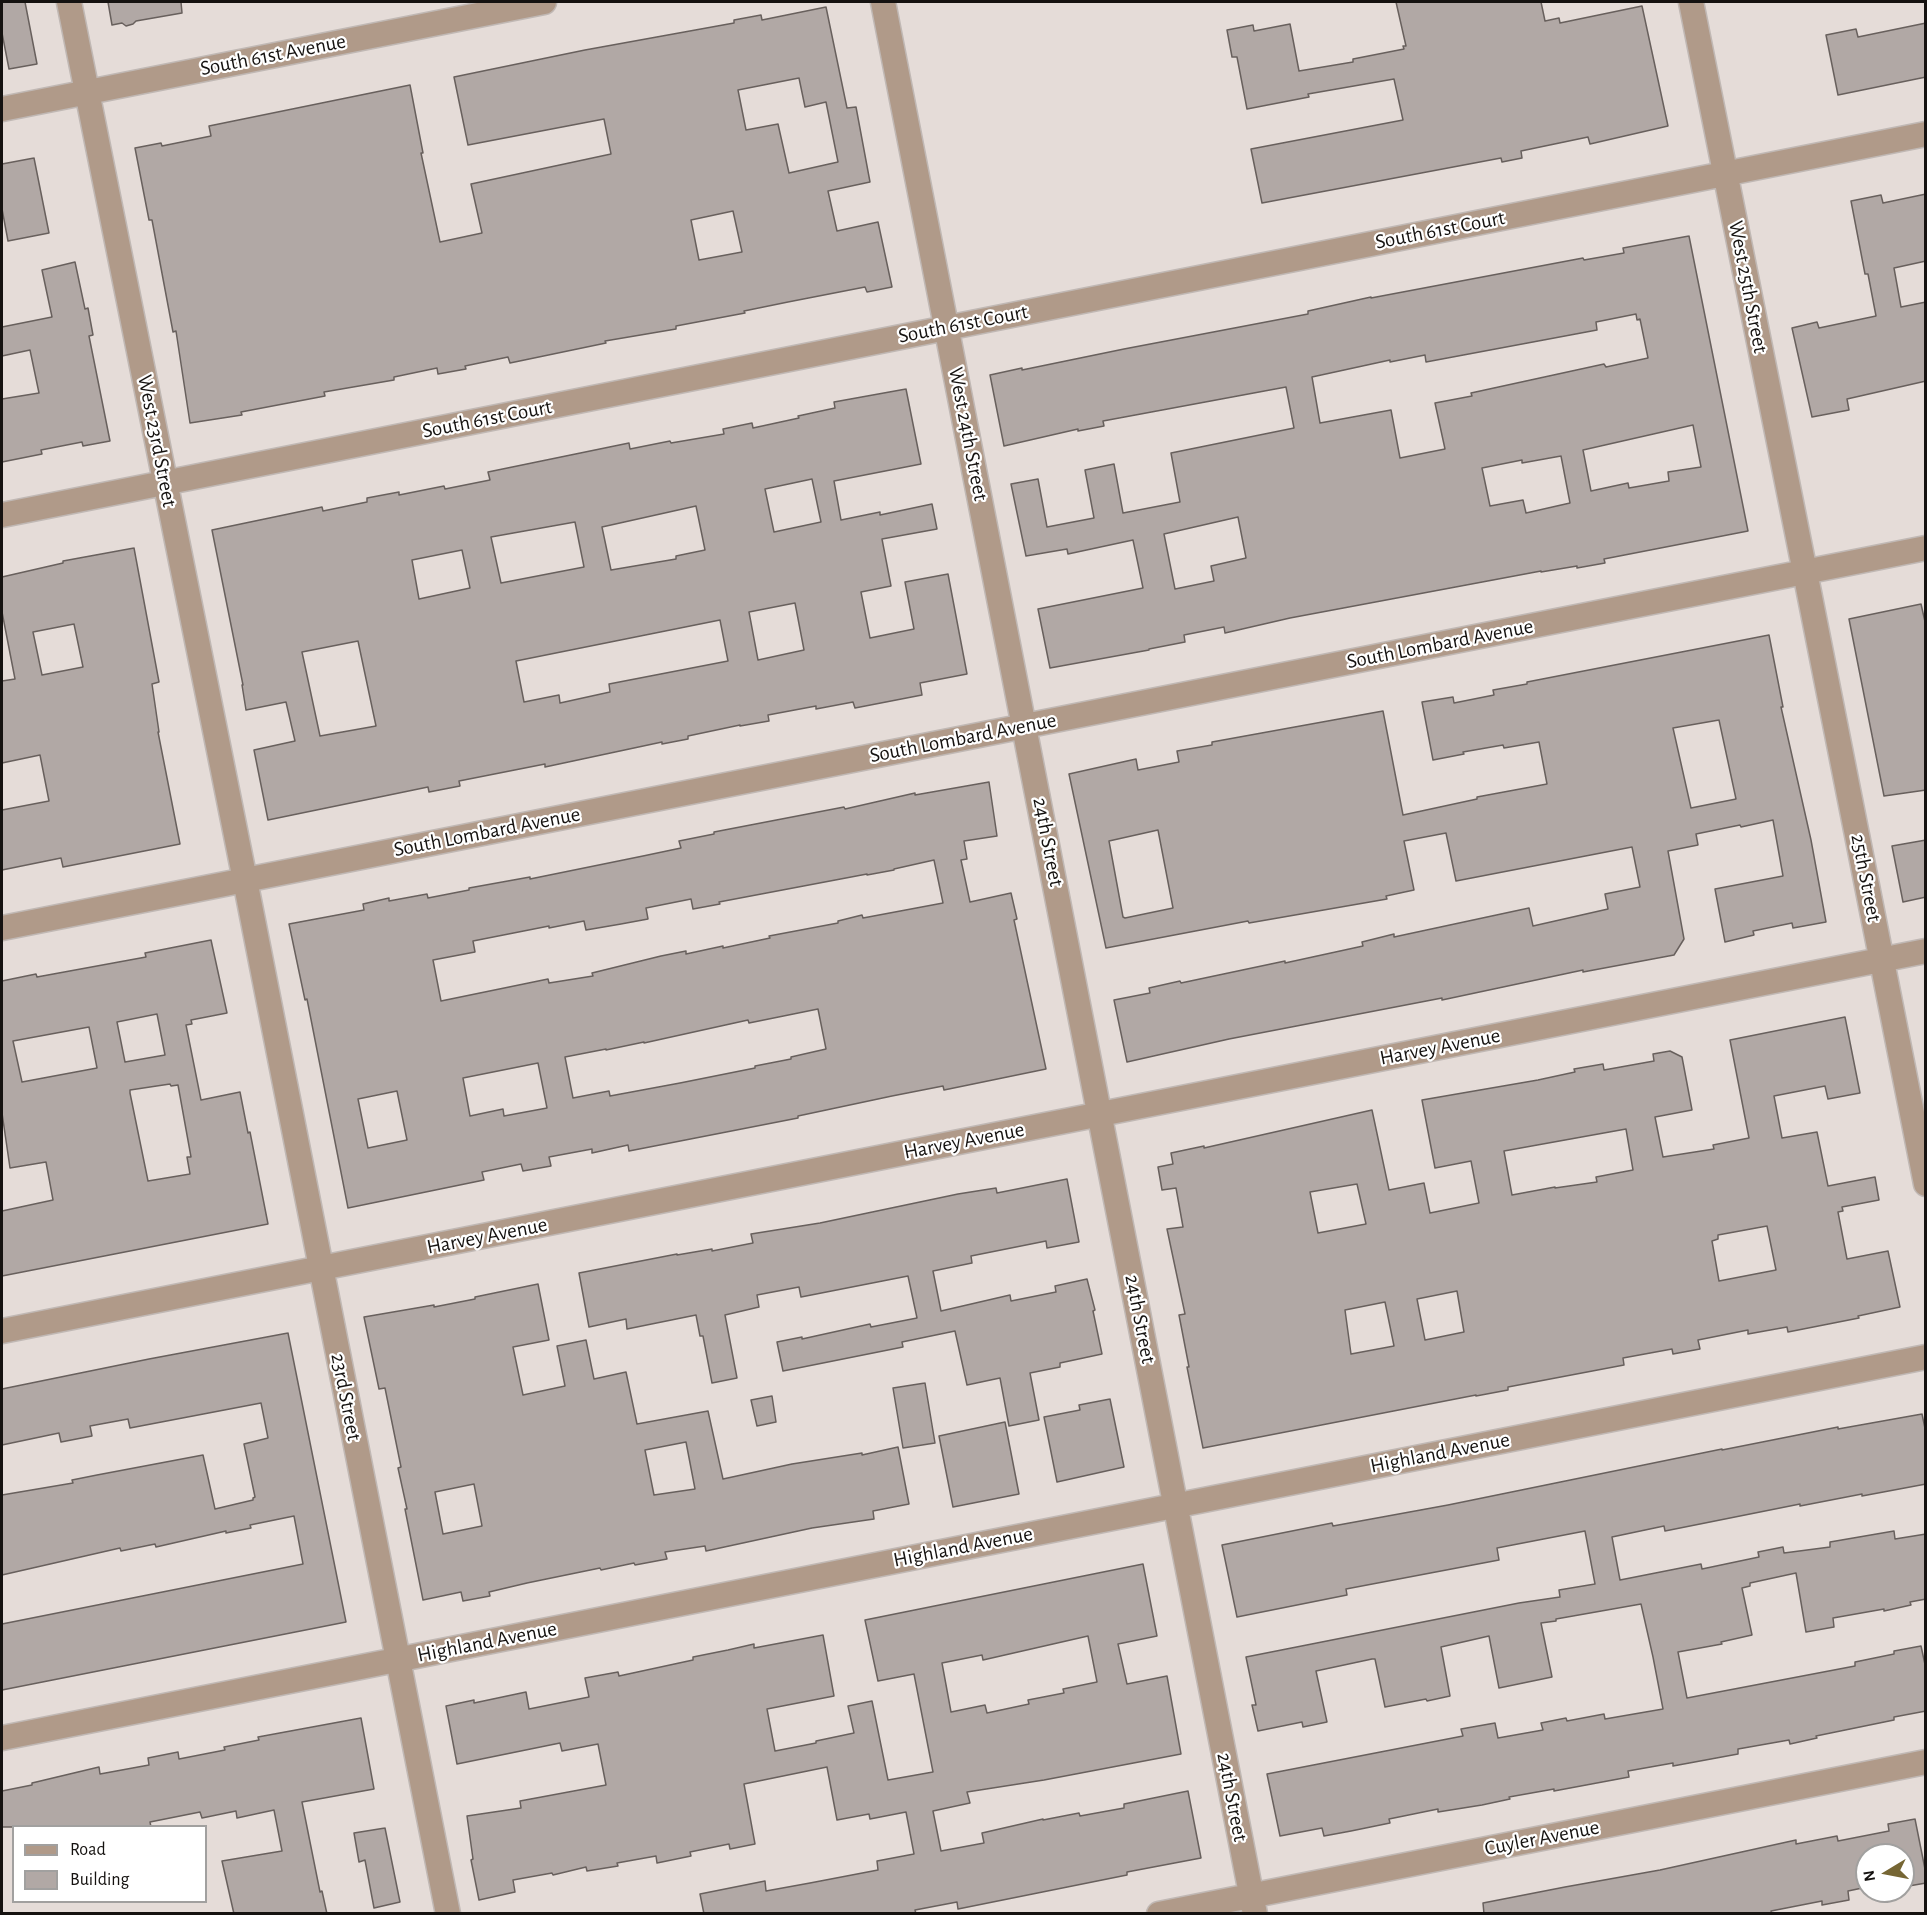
<!DOCTYPE html>
<html>
<head>
<meta charset="utf-8">
<style>
  body { margin:0 }
  #map { position:relative; width:1927px; height:1915px; overflow:hidden; background:#e5dcd8; font-family:"Alegreya Sans",sans-serif }
  canvas { display:block }
  .frame { position:absolute; inset:0; border:3px solid #151210; pointer-events:none }
  .legend { position:absolute; left:12px; top:1825px; width:195px; height:78px; box-sizing:border-box; background:#fff; border:2px solid #a1a09f; margin:0; padding:8px 10px; list-style:none; font-size:18px; color:#151210 }
  .legend li { display:flex; align-items:center; gap:12px; height:30px }
  .legend b { width:30px; border:2px solid #a1a09f }
  .north { position:absolute; left:1855px; top:1843px; width:60px; height:60px; box-sizing:border-box; background:#fff; border:2px solid #a1a09f; border-radius:50%; rotate:260deg; font-size:16px; font-weight:700; line-height:24px; text-align:center; color:#151210 }
  .north::after { content:''; display:block; margin:auto; width:21px; height:27px; background:#766634; clip-path:polygon(50% 0,100% 100%,50% 72%,0 100%) }
</style>
</head>
<body>
<div id="map">
<canvas width="1927" height="1915"></canvas>
<div class="frame"></div>
<ul class="legend">
<li><b style="height:8px;background:#b09a89"></b>Road</li>
<li><b style="height:16px;background:#b1a8a5"></b>Building</li>
</ul>
<div class="north">N</div>
</div>
<script>
const g = document.querySelector('canvas').getContext('2d');
g.lineJoin = 'round';
function fill(path, color) { g.fillStyle = color; g.fill(path, 'evenodd'); }
const toPath = rows => new Path2D(rows.map(r => 'M' + r).join(''));
function trace(path, color, width, dash) { g.strokeStyle = color; g.lineWidth = width; g.lineCap = dash ? 'butt' : 'round'; g.setLineDash(dash || []); g.stroke(path); }
function label(font, color, halo, rows, align = 'center') {
  g.font = font + ' "Alegreya Sans",sans-serif'; g.lineWidth = 4.5; g.setLineDash([]); g.textBaseline = 'middle'; g.strokeStyle = halo; g.fillStyle = color; for (const [text, x, y, turn = 0] of rows) {
    g.save(); g.translate(x, y); g.rotate((+turn || 0) * Math.PI / 180); g.textAlign = isNaN(turn) ? turn : align; if (halo) g.strokeText(text, 0, 0); g.fillText(text, 0, 0); g.restore();
  }
}
const building = toPath([
  [2,2,25,2,37,64,9,69,2,33,2,2],
  [108,2,181,2,182,13,136,21,133,24,126,26,122,23,112,25,108,2],
  [1396,2,1541,2,1545,21,1559,18,1560,23,1642,6,1668,126,1590,144,1588,137,1521,151,1522,158,1502,162,1501,158,1262,203,1251,149,1403,120,1394,79,1308,94,1309,97,1247,109,1237,57,1232,57,1227,30,1253,25,1254,31,1290,24,1299,71,1353,62,1353,59,1404,49,1403,46,1406,46,1396,2],
  [826,7,847,108,856,107,870,182,828,191,837,231,878,222,892,287,867,292,865,287,788,302,744,311,745,313,676,326,676,329,605,341,606,343,510,363,508,357,465,366,466,369,438,374,437,368,394,377,394,380,324,392,325,396,241,412,242,415,190,423,176,331,173,332,152,220,149,220,135,148,161,143,162,146,211,136,209,126,410,85,423,153,421,153,440,242,482,233,471,184,611,154,604,119,468,145,454,77,585,50,734,23,734,20,761,15,762,20,826,7],
  [799,78,805,107,826,102,838,162,789,173,778,124,746,130,738,90,799,78],
  [733,211,742,252,699,260,691,220,733,211],
  [1926,23,1926,77,1838,95,1826,35,1856,29,1858,37,1926,23],
  [34,158,49,233,8,241,2,209,2,164,34,158],
  [1926,194,1926,261,1894,268,1901,307,1926,302,1926,381,1847,399,1849,410,1812,417,1792,328,1817,322,1819,328,1876,316,1868,274,1865,274,1851,201,1881,195,1883,203,1926,194],
  [1689,236,1748,531,1604,559,1605,563,1577,568,1577,566,1541,572,1541,571,1290,618,1225,633,1224,627,1184,635,1185,642,1149,649,1149,650,1050,668,1038,609,1143,588,1133,540,1068,554,1067,549,1026,556,1011,484,1038,479,1047,527,1094,518,1085,470,1114,464,1123,513,1180,502,1171,453,1294,428,1286,387,1103,421,1104,426,1078,431,1078,429,1004,446,990,375,1022,368,1022,370,1124,349,1308,314,1308,311,1371,297,1371,298,1583,258,1584,260,1624,253,1623,248,1689,236],
  [1636,314,1637,320,1640,319,1648,358,1606,367,1604,364,1471,393,1472,396,1435,403,1445,449,1400,458,1391,410,1320,423,1312,377,1390,360,1390,362,1425,355,1426,362,1597,330,1596,322,1636,314],
  [1693,425,1701,467,1668,472,1669,481,1629,488,1628,483,1591,491,1583,450,1693,425],
  [1561,456,1570,503,1526,513,1523,500,1490,506,1482,468,1522,460,1522,463,1561,456],
  [1238,517,1246,558,1211,566,1214,581,1175,589,1164,534,1238,517],
  [75,262,85,309,88,308,93,335,89,336,110,441,83,446,82,442,41,450,42,454,2,462,2,399,39,393,30,350,2,356,2,327,52,317,42,270,75,262],
  [906,389,921,464,834,481,841,520,880,512,880,515,932,504,937,529,882,539,891,586,861,592,870,638,914,629,905,582,948,574,967,674,920,683,922,695,855,708,853,702,816,709,816,706,768,715,769,721,740,726,740,725,688,736,688,739,662,744,662,742,545,767,545,764,459,781,460,786,429,792,428,787,268,820,254,750,295,741,286,702,246,710,242,685,243,685,212,530,322,507,323,511,367,502,367,498,399,492,399,495,444,486,445,489,490,480,488,472,629,443,630,449,670,441,671,443,724,434,723,429,752,423,753,428,799,418,798,416,835,408,834,402,906,389],
  [812,479,821,522,774,532,765,489,812,479],
  [696,506,705,550,676,556,676,559,611,570,602,527,696,506],
  [575,522,584,567,501,583,491,537,575,522],
  [462,550,470,588,419,599,412,560,462,550],
  [795,603,804,650,758,660,749,612,795,603],
  [720,620,728,661,609,684,610,692,560,703,559,695,524,702,516,661,720,620],
  [358,641,376,726,320,736,302,652,358,641],
  [134,548,159,682,152,684,159,732,158,732,180,844,63,867,61,858,2,870,2,810,49,801,40,755,2,763,2,681,15,679,2,612,2,577,63,563,63,561,134,548],
  [74,624,83,667,42,675,33,632,74,624],
  [1921,604,1926,626,1926,790,1884,796,1849,619,1921,604],
  [1769,635,1783,707,1781,707,1811,840,1826,922,1793,928,1792,923,1753,931,1754,935,1725,942,1715,889,1783,876,1773,820,1741,827,1740,825,1696,834,1698,845,1668,851,1684,939,1674,955,1583,972,1583,970,1442,1000,1442,998,1229,1039,1127,1062,1114,1000,1150,993,1149,988,1180,981,1181,983,1285,961,1285,963,1363,946,1362,942,1394,934,1394,937,1529,908,1533,926,1608,909,1605,894,1640,887,1632,847,1456,881,1446,833,1404,841,1414,890,1386,896,1387,899,1249,923,1248,921,1106,948,1069,774,1136,759,1138,770,1179,762,1177,751,1212,745,1212,742,1383,711,1403,815,1477,799,1477,797,1547,784,1539,742,1504,748,1503,745,1463,752,1464,754,1433,760,1422,702,1453,697,1454,703,1494,695,1493,690,1527,684,1527,682,1769,635],
  [1719,720,1736,799,1691,808,1673,728,1719,720],
  [1158,830,1173,908,1125,918,1123,917,1109,841,1158,830],
  [989,782,997,836,964,841,967,859,961,860,970,902,1011,893,1017,919,1014,920,1046,1069,944,1090,943,1086,892,1096,798,1116,798,1118,629,1151,628,1145,592,1153,592,1149,549,1157,551,1166,523,1171,521,1164,482,1172,484,1180,348,1208,307,999,305,1000,289,924,364,910,363,904,389,898,389,901,427,894,428,898,469,890,469,888,530,877,530,879,643,856,681,848,679,841,714,834,714,832,844,807,845,809,915,793,915,795,989,782],
  [934,860,943,903,863,918,862,915,838,921,838,923,769,936,770,938,723,948,723,946,686,954,686,951,661,956,592,973,593,976,549,983,548,979,441,1001,433,960,475,952,473,941,549,926,549,928,584,921,586,930,621,924,648,919,646,908,691,899,693,909,720,904,719,902,867,874,867,875,894,870,894,869,934,860],
  [818,1009,826,1049,791,1057,791,1059,755,1066,755,1068,680,1083,610,1096,609,1091,573,1098,565,1057,606,1049,606,1050,644,1042,644,1043,748,1020,749,1023,818,1009],
  [538,1063,547,1108,504,1116,503,1109,470,1116,463,1078,538,1063],
  [397,1091,407,1140,368,1148,358,1099,397,1091],
  [1926,840,1926,897,1903,902,1892,846,1926,840],
  [211,940,227,1013,191,1020,192,1024,186,1025,201,1100,240,1092,248,1133,250,1132,268,1224,2,1276,2,1211,53,1200,46,1162,10,1168,2,1113,2,981,36,974,37,977,146,957,145,953,211,940],
  [157,1014,165,1055,125,1062,117,1022,157,1014],
  [89,1027,97,1068,22,1082,13,1041,89,1027],
  [170,1084,171,1086,178,1085,191,1157,187,1157,190,1174,148,1181,130,1093,130,1090,170,1084],
  [1845,1017,1860,1093,1828,1099,1825,1086,1774,1096,1782,1138,1817,1132,1828,1186,1875,1177,1879,1200,1842,1207,1843,1211,1838,1212,1847,1259,1888,1251,1900,1307,1858,1316,1859,1318,1788,1332,1787,1327,1748,1334,1748,1330,1698,1340,1700,1349,1673,1354,1672,1349,1623,1358,1624,1365,1508,1387,1508,1390,1476,1396,1476,1395,1203,1448,1187,1367,1189,1367,1179,1315,1185,1314,1167,1229,1183,1227,1176,1188,1162,1190,1158,1167,1173,1164,1171,1153,1204,1146,1204,1148,1372,1110,1389,1190,1424,1183,1430,1213,1479,1203,1471,1161,1435,1168,1422,1100,1538,1080,1575,1072,1574,1069,1603,1064,1604,1070,1654,1061,1653,1054,1670,1051,1682,1057,1692,1110,1655,1117,1663,1157,1714,1149,1713,1145,1749,1138,1730,1040,1845,1017],
  [1626,1129,1633,1170,1596,1177,1597,1182,1555,1188,1555,1187,1512,1195,1504,1151,1626,1129],
  [1357,1184,1366,1224,1318,1233,1310,1192,1357,1184],
  [1767,1226,1776,1270,1719,1281,1712,1241,1718,1239,1718,1235,1767,1226],
  [1457,1291,1464,1332,1425,1340,1417,1299,1457,1291],
  [1385,1302,1394,1346,1351,1354,1345,1310,1385,1302],
  [1067,1179,1079,1242,1047,1248,1046,1241,971,1256,972,1263,933,1271,941,1311,1010,1295,1011,1301,1056,1292,1055,1286,1087,1279,1095,1310,1093,1311,1102,1354,1060,1363,1060,1367,1030,1373,1039,1420,1009,1426,1000,1378,967,1385,955,1331,902,1342,903,1347,783,1371,777,1342,802,1337,802,1339,870,1324,871,1327,917,1318,908,1276,801,1297,799,1287,757,1295,759,1307,725,1315,737,1378,712,1383,703,1336,700,1336,696,1315,627,1329,626,1319,589,1327,579,1273,677,1254,677,1255,712,1249,712,1251,753,1243,751,1234,820,1223,958,1194,996,1188,997,1193,1067,1179],
  [538,1284,549,1340,513,1347,523,1395,565,1386,557,1346,586,1340,594,1379,626,1372,637,1424,708,1411,723,1479,792,1464,862,1453,862,1455,898,1447,909,1504,873,1511,874,1519,812,1528,706,1551,705,1546,665,1552,667,1559,635,1565,634,1563,601,1570,600,1568,527,1583,489,1592,490,1596,463,1601,461,1592,423,1600,405,1509,407,1509,398,1468,401,1467,385,1388,379,1389,364,1317,434,1305,434,1307,475,1299,475,1297,538,1284],
  [686,1442,695,1489,654,1495,645,1450,686,1442],
  [474,1484,482,1526,443,1534,435,1492,474,1484],
  [288,1333,346,1622,2,1690,2,1624,303,1564,294,1516,250,1525,251,1528,226,1533,226,1531,156,1547,155,1544,121,1551,120,1548,2,1575,2,1495,73,1483,72,1480,97,1475,203,1455,215,1509,253,1500,253,1498,255,1497,244,1444,268,1438,261,1403,130,1428,128,1419,90,1426,92,1436,61,1442,59,1433,2,1445,2,1389,149,1359,288,1333],
  [925,1383,935,1443,903,1448,893,1388,925,1383],
  [772,1396,776,1422,757,1426,751,1400,772,1396],
  [1110,1399,1124,1467,1057,1482,1044,1417,1080,1410,1079,1405,1110,1399],
  [1922,1414,1926,1433,1926,1484,1862,1496,1862,1494,1800,1506,1800,1504,1665,1531,1664,1526,1612,1537,1620,1580,1701,1564,1702,1569,1759,1557,1758,1552,1783,1547,1784,1553,1830,1547,1830,1542,1894,1531,1895,1539,1926,1534,1926,1599,1910,1602,1911,1605,1884,1611,1884,1609,1833,1618,1834,1627,1806,1632,1796,1573,1750,1583,1750,1586,1742,1588,1752,1635,1721,1642,1722,1644,1678,1652,1687,1698,1855,1666,1855,1662,1894,1654,1894,1651,1921,1646,1926,1669,1926,1711,1894,1717,1894,1720,1816,1736,1817,1738,1790,1744,1789,1740,1738,1749,1738,1754,1673,1766,1673,1763,1628,1771,1629,1777,1554,1791,1554,1789,1509,1797,1510,1799,1482,1805,1438,1812,1438,1809,1389,1819,1390,1823,1351,1831,1324,1836,1322,1828,1280,1836,1267,1774,1463,1736,1461,1729,1495,1723,1498,1738,1543,1730,1541,1723,1566,1718,1567,1721,1604,1714,1605,1719,1663,1709,1653,1657,1641,1604,1556,1619,1556,1621,1541,1623,1552,1677,1499,1688,1489,1636,1441,1647,1450,1696,1427,1701,1426,1699,1385,1707,1375,1659,1372,1659,1316,1671,1327,1722,1303,1727,1302,1722,1258,1731,1252,1705,1256,1705,1246,1657,1519,1603,1560,1597,1559,1590,1595,1584,1585,1531,1497,1548,1499,1560,1346,1589,1347,1595,1237,1617,1222,1545,1332,1523,1333,1526,1448,1505,1722,1449,1722,1450,1838,1427,1838,1429,1922,1414],
  [1005,1422,1019,1494,953,1507,939,1436,1005,1422],
  [1143,1564,1157,1636,1118,1644,1127,1684,1167,1676,1181,1754,1044,1780,967,1792,970,1803,933,1811,941,1851,984,1843,982,1833,1043,1819,1043,1820,1079,1813,1080,1816,1124,1808,1124,1804,1188,1791,1201,1858,1127,1872,1127,1875,958,1909,957,1902,915,1910,916,1914,704,1914,700,1894,765,1881,766,1891,810,1883,878,1870,877,1861,914,1854,906,1812,870,1819,869,1814,837,1820,827,1767,744,1784,755,1844,730,1849,729,1844,690,1852,691,1856,657,1863,656,1856,617,1863,618,1866,587,1871,586,1867,553,1875,552,1873,513,1880,515,1892,479,1900,471,1860,473,1859,467,1816,521,1808,520,1801,606,1785,598,1744,562,1751,560,1743,457,1764,446,1706,474,1700,474,1703,526,1692,529,1709,589,1697,585,1678,618,1672,619,1676,693,1660,693,1657,728,1650,754,1644,754,1648,823,1635,834,1696,767,1709,775,1751,816,1743,816,1741,854,1733,848,1706,872,1701,888,1780,933,1772,914,1674,878,1681,865,1620,1143,1564],
  [1088,1636,1097,1682,1063,1689,1064,1693,1028,1700,1029,1704,987,1713,985,1705,951,1712,942,1663,982,1655,983,1660,1088,1636],
  [361,1718,374,1789,302,1802,320,1892,322,1891,327,1914,234,1914,222,1861,282,1851,274,1810,237,1818,236,1811,202,1818,200,1812,150,1822,151,1827,2,1827,2,1791,32,1785,32,1783,99,1767,100,1774,149,1765,148,1758,178,1752,179,1759,225,1750,224,1747,259,1740,258,1737,361,1718],
  [1915,1819,1926,1874,1926,1883,1903,1887,1903,1855,1867,1855,1867,1887,1848,1891,1849,1900,1822,1905,1822,1901,1771,1911,1772,1914,1484,1914,1483,1903,1565,1887,1660,1870,1796,1840,1796,1844,1837,1836,1838,1841,1889,1831,1888,1824,1915,1819],
  [385,1828,400,1902,374,1908,365,1860,359,1862,354,1833,385,1828]
]);
fill(building, '#b1a8a5');
trace(building, '#68605d', 1.5);
const minor = toPath([
  [69,2,245,880,448,1914],
  [883,2,1255,1914],
  [1691,2,1805,572,1926,1184],
  [2,109,544,2],
  [2,515,1926,134],
  [2,928,1926,548],
  [2,1331,1926,951],
  [2,1738,1926,1357],
  [1159,1914,1926,1762]
]);
trace(minor, '#c0b8b4', 27);
trace(minor, '#b09a89', 24);
label('21px', '#151210', '#fff', [
  ["South 61st Avenue",273,55,-11],
  ["South 61st Court",1440,230,-11],
  ["West 25th Street",1748,287,79],
  ["South 61st Court",963,324,-11],
  ["South 61st Court",487,419,-11],
  ["West 24th Street",968,434,79],
  ["West 23rd Street",157,441,79],
  ["South Lombard Avenue",1440,644,-11],
  ["South Lombard Avenue",963,738,-11],
  ["South Lombard Avenue",487,832,-11],
  ["24th Street",1048,842,79],
  ["25th Street",1866,878,79],
  ["Harvey Avenue",1440,1047,-11],
  ["Harvey Avenue",964,1141,-11],
  ["Harvey Avenue",487,1236,-11],
  ["24th Street",1140,1319,79],
  ["23rd Street",346,1397,79],
  ["Highland Avenue",1440,1453,-11],
  ["Highland Avenue",963,1547,-11],
  ["Highland Avenue",487,1642,-11],
  ["24th Street",1232,1797,79],
  ["Cuyler Avenue",1542,1838,-11]
]);
</script>
</body>
</html>
